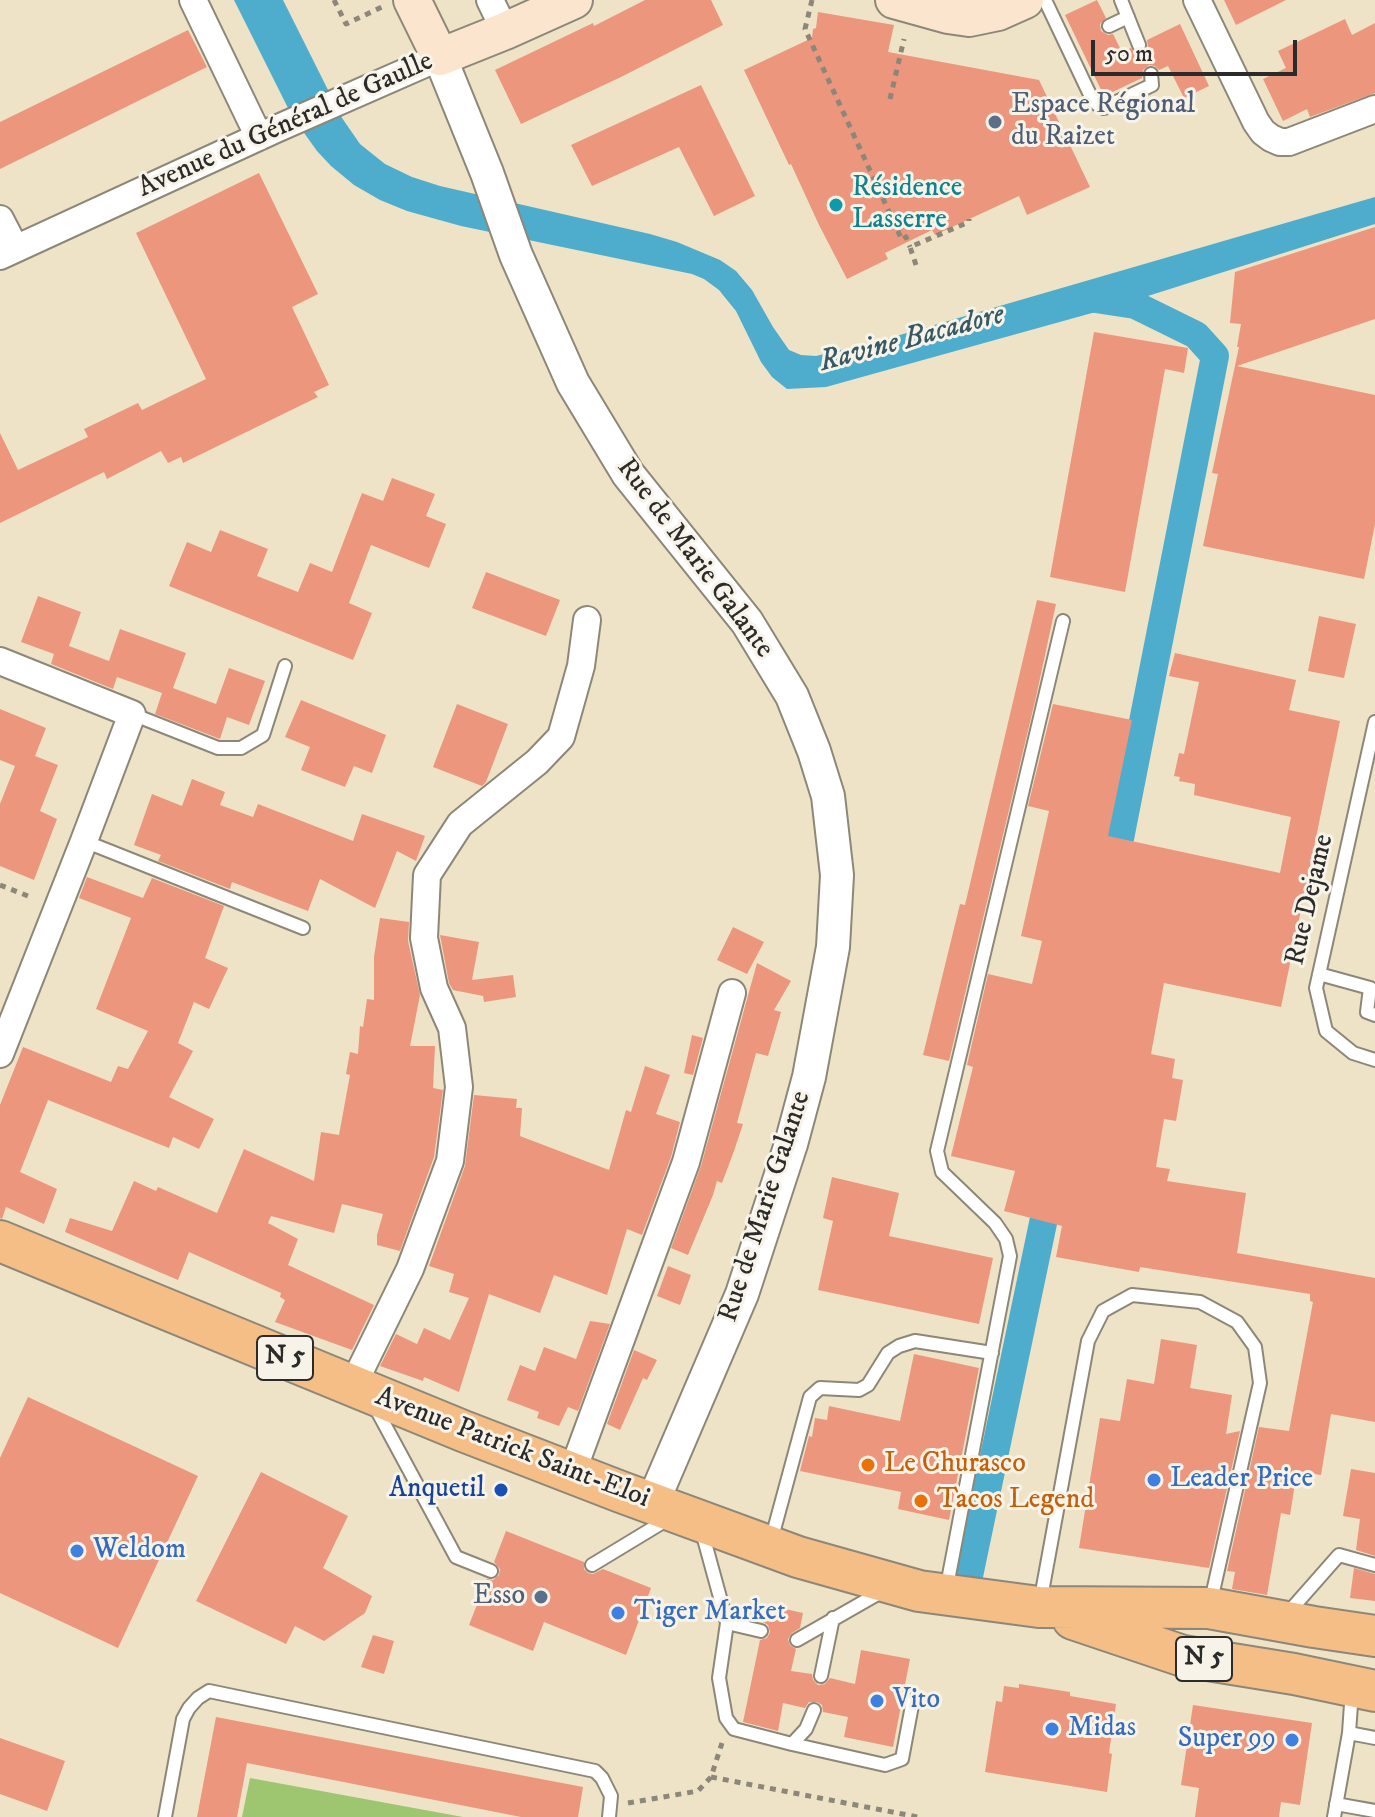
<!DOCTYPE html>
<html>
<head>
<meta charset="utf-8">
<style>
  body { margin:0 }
  #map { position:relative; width:1375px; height:1817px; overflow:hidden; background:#eee3c6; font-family:"IM FELL DW Pica",serif }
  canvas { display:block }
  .scale { position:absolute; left:1091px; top:40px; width:206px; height:36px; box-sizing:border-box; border:4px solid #2b2b2b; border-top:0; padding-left:10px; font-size:24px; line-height:28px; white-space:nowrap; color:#2b2b2b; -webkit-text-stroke:6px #f7f3e8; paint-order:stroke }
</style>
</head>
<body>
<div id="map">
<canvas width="1375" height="1817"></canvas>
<div class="scale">50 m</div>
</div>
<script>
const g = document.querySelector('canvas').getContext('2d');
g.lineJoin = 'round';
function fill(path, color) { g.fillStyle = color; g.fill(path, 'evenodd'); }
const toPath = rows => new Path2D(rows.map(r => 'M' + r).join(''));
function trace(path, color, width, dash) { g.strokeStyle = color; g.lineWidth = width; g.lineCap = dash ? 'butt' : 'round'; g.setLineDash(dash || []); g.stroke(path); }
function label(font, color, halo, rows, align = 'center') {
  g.font = font + ' "IM FELL DW Pica",serif'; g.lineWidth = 6; g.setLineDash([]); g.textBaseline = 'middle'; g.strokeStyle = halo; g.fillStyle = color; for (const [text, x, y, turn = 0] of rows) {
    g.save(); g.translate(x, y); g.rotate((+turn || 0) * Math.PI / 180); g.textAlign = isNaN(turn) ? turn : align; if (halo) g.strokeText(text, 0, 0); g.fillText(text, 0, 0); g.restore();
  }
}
fill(toPath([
  [250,1778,463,1817,242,1817]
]), '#9ec570');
fill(toPath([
  [234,0,283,0,342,118,360,144,385,164,412,177,440,186,650,234,677,242,720,260,736,271,752,290,773,327,789,350,801,355,816,356,886,339,1375,197,1375,224,1110,308,826,387,787,389,772,377,761,362,736,311,727,300,719,290,704,279,692,274,461,226,407,211,380,200,354,185,331,166,317,151,292,116]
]), '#4eadcd');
trace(toPath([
  [1089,298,1135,305,1196,335,1215,356,1113,874],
  [969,1576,1051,1185]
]), '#4eadcd', 28);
fill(toPath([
  [645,0,711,0,723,25,621,77,521,124,495,70,593,23,594,26],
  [1097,0,1106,18,1100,24,1101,31,1108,35,1113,34,1122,52,1131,48,1137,54,1143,53,1148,47,1147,40,1180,24,1209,86,1184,98,1168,66,1159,70,1155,66,1149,65,1143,70,1142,78,1104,96,1065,15],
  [1224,0,1286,0,1236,25],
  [818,12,894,25,888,52,1039,80,1090,187,1027,215,1019,196,935,235,932,230,885,253,888,259,847,279,819,225,791,164,789,165,744,70,812,38,813,29,816,28],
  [1345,19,1352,35,1375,23,1375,93,1310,117,1307,109,1283,121,1263,79,1286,68,1278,51],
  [188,30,207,67,0,169,0,122],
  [701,85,755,196,714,216,679,147,592,186,571,145],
  [259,173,318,294,292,307,329,385,314,392,318,397,183,463,181,457,168,463,161,451,107,479,104,472,0,523,0,433,18,470,88,437,84,429,138,403,142,410,206,379,136,233],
  [1375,227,1375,319,1237,366,1375,395,1375,524,1364,579,1203,546,1218,474,1212,473,1239,347,1237,347,1241,324,1230,323,1235,272],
  [1094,332,1188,348,1184,373,1165,369,1125,592,1050,577],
  [392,478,435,494,426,516,446,524,429,568,371,545,349,603,372,613,353,660,169,586,187,542,211,552,220,530,268,549,257,576,298,592,310,563,332,572,362,493,383,501],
  [486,572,560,600,546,636,472,608],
  [38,596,81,612,69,646,109,661,120,629,186,653,173,688,216,704,229,668,265,681,249,725,227,717,220,739,155,714,162,693,117,677,113,689,51,664,54,654,21,642],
  [1037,600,1056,604,1036,697,949,1061,923,1055,960,904,965,905],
  [1319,616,1356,624,1344,678,1308,671],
  [1175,653,1296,680,1289,710,1340,721,1281,1007,1164,983,1151,1054,1175,1059,1172,1078,1183,1080,1176,1121,1164,1119,1156,1167,1170,1169,1167,1181,1246,1193,1237,1253,1375,1278,1375,1422,1331,1414,1321,1475,1297,1471,1290,1515,1281,1513,1267,1595,1232,1589,1235,1572,1227,1571,1259,1427,1289,1431,1313,1302,1310,1301,1310,1294,1140,1267,1139,1272,1056,1257,1062,1226,1004,1211,1015,1171,951,1156,973,1067,967,1065,988,974,1032,984,1042,941,1021,936,1049,811,1028,806,1053,704,1132,720,1108,836,1280,873,1291,817,1194,795,1195,784,1179,781,1180,777,1174,776,1179,753,1184,754,1199,682,1169,676],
  [301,700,386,735,372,773,354,766,345,787,301,770,310,747,285,737],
  [457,704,508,724,486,782,482,786,433,767],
  [0,709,46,728,35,756,58,765,40,811,57,819,34,880,0,866,0,804,15,766,0,760],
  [192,779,225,792,220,805,253,817,258,804,353,841,362,814,425,836,416,861,397,851,375,908,320,879,308,911,232,882,230,889,158,861,161,855,134,845,152,794,182,806],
  [87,877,143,898,152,878,224,906,205,958,228,968,209,1009,194,1002,178,1043,193,1051,169,1097,214,1119,199,1149,173,1137,169,1148,48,1100,20,1172,57,1189,44,1224,6,1207,2,1219,0,1218,0,1105,23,1047,111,1082,118,1066,128,1069,148,1031,96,1009,131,918,79,898],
  [380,918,409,922,408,941,420,995,410,1046,435,1046,433,1088,443,1090,434,1157,400,1251,377,1245,377,1235,383,1214,342,1204,334,1233,271,1216,268,1223,298,1239,288,1265,374,1305,352,1350,275,1322,285,1300,280,1297,281,1293,189,1252,178,1280,65,1232,70,1218,112,1231,134,1181,156,1191,158,1187,217,1213,244,1149,314,1181,321,1132,339,1135,350,1075,346,1074,350,1052,358,1054,360,1026,363,1027,367,999,374,1000,374,957],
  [733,927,764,942,747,974,717,960],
  [440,935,479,942,472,980,513,975,516,997,484,1002,483,996,453,990,449,983],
  [757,963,791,981,774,1010,781,1012,768,1056,756,1053,737,1123,743,1124,734,1151,722,1183,717,1181,713,1195,688,1255,671,1248,701,1166],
  [692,1035,703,1038,693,1075,684,1073],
  [645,1066,670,1075,656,1114,680,1122,671,1157,642,1235,627,1229,607,1295,554,1275,540,1313,489,1294,459,1392,424,1377,423,1381,380,1366,396,1334,417,1344,424,1328,450,1340,469,1298,449,1292,454,1274,429,1266,465,1166,474,1095,517,1099,516,1108,522,1108,520,1136,609,1170,626,1110,631,1112],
  [832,1177,899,1193,889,1236,993,1258,979,1324,818,1290,833,1221,823,1218],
  [668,1266,691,1275,680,1305,657,1296],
  [590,1321,610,1324,578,1411,568,1407,559,1426,537,1418,539,1412,507,1400,520,1365,535,1371,544,1347,576,1359],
  [1161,1339,1197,1345,1190,1388,1232,1395,1226,1434,1240,1431,1209,1568,1079,1548,1100,1418,1120,1421,1127,1379,1154,1384],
  [634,1350,657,1360,647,1380,643,1378,620,1430,607,1424],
  [914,1354,979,1368,949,1520,898,1509,901,1492,800,1471,809,1436,812,1437,815,1418,827,1420,829,1406,900,1421],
  [28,1397,198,1476,118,1648,0,1593,0,1458],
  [1351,1469,1375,1473,1375,1556,1356,1550,1360,1519,1343,1516],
  [261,1472,348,1516,323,1568,372,1596,365,1613,324,1641,295,1626,286,1644,196,1601],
  [506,1531,584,1562,584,1569,588,1573,593,1574,603,1569,651,1588,626,1655,544,1622,533,1651,469,1625,487,1579,493,1580,499,1575,500,1569,494,1562],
  [1354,1568,1375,1574,1375,1601,1350,1598],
  [767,1605,803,1613,800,1628,792,1633,788,1639,790,1645,796,1649,791,1671,812,1674,813,1680,818,1685,825,1684,830,1678,855,1684,861,1650,910,1659,893,1747,844,1737,848,1717,823,1712,822,1705,817,1702,809,1702,805,1708,783,1703,778,1731,743,1722,760,1640,767,1638,770,1632,768,1625,763,1622],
  [373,1635,394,1641,384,1674,361,1667],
  [1019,1684,1070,1692,1070,1696,1116,1704,1109,1753,1112,1754,1107,1792,985,1772,996,1701,1002,1702,1004,1686,1019,1688],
  [1193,1705,1312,1723,1300,1805,1281,1802,1279,1817,1195,1817,1199,1788,1181,1785],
  [216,1717,583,1787,578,1817,521,1817,247,1763,237,1817,197,1817],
  [0,1738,65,1761,47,1811,0,1794]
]), '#ec967e');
const service = toPath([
  [1045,0,1093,101,1098,105,1104,108,1152,85,1151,74],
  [1121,0,1139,45],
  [1109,26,1128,17],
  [132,714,218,748,241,748,263,735,285,666],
  [1375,722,1316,988,1326,1031,1353,1053,1375,1060],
  [84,841,303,928],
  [1319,974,1370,988,1367,1012,1375,1015],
  [374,1405,456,1557,491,1571],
  [701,1528,727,1623,761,1631],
  [771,1541,810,1397,820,1388,859,1390,868,1385,888,1353,899,1346,915,1341,992,1353],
  [592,1565,668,1519],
  [946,1591,1010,1256,1006,1239,995,1223,942,1172,937,1151,1063,621],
  [1040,1603,1088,1341,1103,1311,1132,1295,1200,1302,1237,1322,1255,1347,1260,1383,1210,1605],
  [1287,1614,1339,1555,1375,1565],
  [727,1623,719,1678,726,1718,734,1729,792,1744,806,1729,814,1710],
  [797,1640,881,1592],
  [821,1676,833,1618],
  [1349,1733,1375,1738],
  [792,1744,885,1765,902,1759,913,1700],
  [1336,1804,1375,1811],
  [165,1817,183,1719,189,1708,198,1698,209,1691,595,1771,602,1778,611,1796,609,1817],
  [1334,1817,1349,1733,1352,1690]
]);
const minor = toPath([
  [193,0,259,137],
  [490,0,505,31],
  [1197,0,1256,122,1263,132,1271,138,1280,142,1289,142,1375,109],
  [0,219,15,248],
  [0,256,276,129,440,57],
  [0,661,132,714,84,841,0,1054],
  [353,1385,410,1269,450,1161,459,1087,452,1028,434,988,424,938,427,875,460,824,537,762,561,737,581,666,587,620],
  [572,1473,686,1162,732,993]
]);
const tertiary = toPath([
  [440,57,487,173,516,255,573,383,628,474,747,622,792,696,814,751,828,796,837,875,833,947,809,1077,791,1144,742,1294,652,1504]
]);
const secondary = toPath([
  [412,0,440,57,505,31,574,0],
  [894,0,948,15,969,18,998,12,1025,0]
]);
const primary = toPath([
  [0,1241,463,1431,621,1492,798,1557,919,1591,1039,1607,1209,1608,1314,1627,1375,1636],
  [1073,1619,1183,1656,1294,1674,1375,1691]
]);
trace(service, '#8c8778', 16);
trace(minor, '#8c8778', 30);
trace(tertiary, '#8c8778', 36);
trace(secondary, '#8c8778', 40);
trace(primary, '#8c8778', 44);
trace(toPath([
  [334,0,346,24,384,6],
  [812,0,805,29,902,240,906,237,910,247],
  [890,99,904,39],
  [916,265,910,247,969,222,969,219],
  [0,885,33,898],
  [711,1777,918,1817],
  [628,1803,698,1791,711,1777,722,1743]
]), '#8c8778', 5, [6, 6]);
trace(service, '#fff', 12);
trace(minor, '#fff', 26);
trace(tertiary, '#fff', 32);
trace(secondary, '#fbe5cf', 36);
trace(primary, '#f6be87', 40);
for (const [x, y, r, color] of [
  [995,122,8,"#5c6f8a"],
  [836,205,8,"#0f9aa8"],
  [868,1465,8,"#e8710a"],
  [1154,1480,8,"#3f7fe0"],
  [501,1490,8,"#1a4fb4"],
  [921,1501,8,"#e8710a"],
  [77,1551,8,"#3f7fe0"],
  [541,1597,8,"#5c6f8a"],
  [618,1613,8,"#3f7fe0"],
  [877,1701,8,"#3f7fe0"],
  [1052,1729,8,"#3f7fe0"],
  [1292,1740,8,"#3f7fe0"]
]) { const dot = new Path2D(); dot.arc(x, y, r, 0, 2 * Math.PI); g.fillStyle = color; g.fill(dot); trace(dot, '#f7f3e8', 3); }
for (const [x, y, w] of [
  [285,1358,56],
  [1204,1659,56]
]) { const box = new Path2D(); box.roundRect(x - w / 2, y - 22, w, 44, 6); g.fillStyle = '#f7f3e8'; g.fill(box); trace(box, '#2b2b2b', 2); }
label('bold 26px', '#2b2b2b', null, [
  ["N 5",285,1358],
  ["N 5",1204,1659]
]);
label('28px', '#4e5e75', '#f7f3e8', [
  ["Espace Régional",1011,106],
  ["du Raizet",1011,138],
  ["Esso",525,1597,"right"]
], 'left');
label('28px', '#2b2b2b', '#f7f3e8', [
  ["Avenue du Général de Gaulle",286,126,-24],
  ["Rue de Marie Galante",694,559,53],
  ["Rue Dejame",1311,900,-77],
  ["Rue de Marie Galante",766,1207,-72],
  ["Avenue Patrick Saint-Eloi",512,1449,21]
]);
label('28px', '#0d838f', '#f7f3e8', [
  ["Résidence",852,189],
  ["Lasserre",852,221]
], 'left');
label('28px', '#c56008', '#f7f3e8', [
  ["Le Churasco",884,1465],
  ["Tacos Legend",937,1501]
], 'left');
label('28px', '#366cbe', '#f7f3e8', [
  ["Leader Price",1170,1480],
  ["Weldom",93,1551],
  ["Tiger Market",634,1613],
  ["Vito",893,1701],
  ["Midas",1068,1729],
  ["Super 99",1276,1740,"right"]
], 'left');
label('28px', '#164399', '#f7f3e8', [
  ["Anquetil",485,1490]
], 'right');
label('italic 30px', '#375864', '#f7f3e8', [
  ["Ravine Bacadore",912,340,-15]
]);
</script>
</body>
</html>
